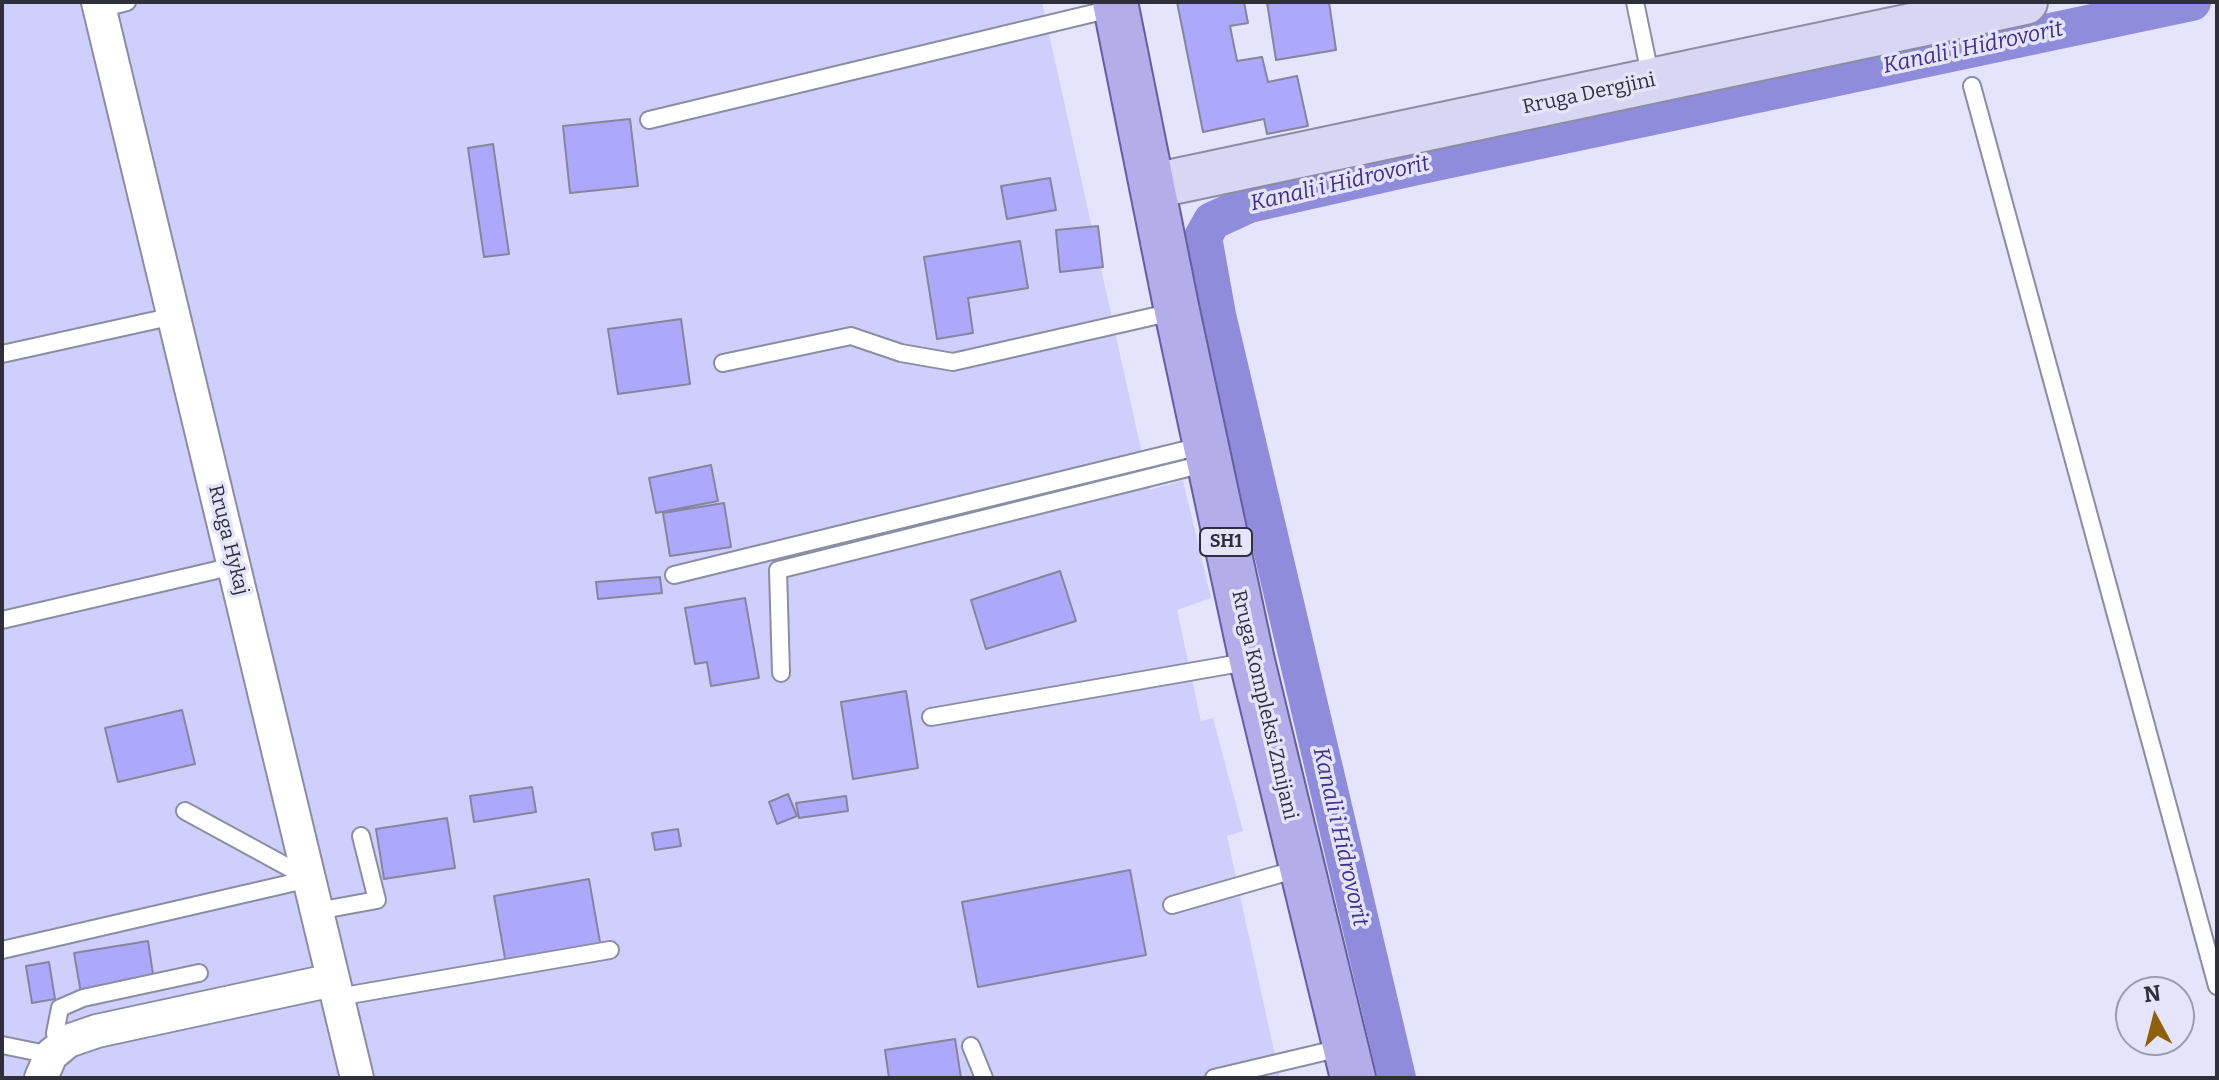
<!DOCTYPE html>
<html>
<head>
<meta charset="utf-8">
<style>
  body { margin:0 }
  #map { position:relative; width:2219px; height:1080px; overflow:hidden; background:#e4e4fd; font-family:Bitter,serif }
  canvas { display:block }
  .frame { position:absolute; inset:0; border:4px solid #2f2f39; pointer-events:none }
  .north { position:absolute; left:2115px; top:976px; width:80px; height:80px; box-sizing:border-box; background:#e4e4fd; border:2px solid #9c9caf; border-radius:50%; rotate:353deg; font-size:22px; font-weight:700; line-height:32px; text-align:center; color:#2f2f39 }
  .north::after { content:''; display:block; margin:auto; width:28px; height:36px; background:#8e6009; clip-path:polygon(50% 0,100% 100%,50% 72%,0 100%) }
</style>
</head>
<body>
<div id="map">
<canvas width="2219" height="1080"></canvas>
<div class="frame"></div>
<div class="north">N</div>
</div>
<script>
const g = document.querySelector('canvas').getContext('2d');
g.lineJoin = 'round';
function fill(path, color) { g.fillStyle = color; g.fill(path, 'evenodd'); }
const toPath = rows => new Path2D(rows.map(r => 'M' + r).join(''));
function trace(path, color, width, dash) { g.strokeStyle = color; g.lineWidth = width; g.lineCap = dash ? 'butt' : 'round'; g.setLineDash(dash || []); g.stroke(path); }
function label(font, color, halo, rows, align = 'center') {
  g.font = font + ' Bitter,serif'; g.lineWidth = 7; g.setLineDash([]); g.textBaseline = 'middle'; g.strokeStyle = halo; g.fillStyle = color; for (const [text, x, y, turn = 0] of rows) {
    g.save(); g.translate(x, y); g.rotate((+turn || 0) * Math.PI / 180); g.textAlign = isNaN(turn) ? turn : align; if (halo) g.strokeText(text, 0, 0); g.fillText(text, 0, 0); g.restore();
  }
}
fill(toPath([
  [2,2,1042,2,1150,490,1183,480,1211,598,1177,610,1201,721,1213,718,1243,831,1227,836,1280,1078,2,1078]
]), '#cfcffd');
trace(toPath([
  [1397,1078,1217,315,1203,237,1212,221,1249,204,1417,166,2192,2]
]), '#908cdc', 38);
const building = toPath([
  [1177,2,1244,2,1248,23,1230,26,1237,61,1262,57,1268,82,1297,76,1308,126,1267,134,1264,119,1203,132,1177,2],
  [1267,2,1329,2,1336,50,1276,60,1267,2],
  [630,119,638,186,570,193,563,126,630,119],
  [493,144,509,254,484,257,468,148,493,144],
  [1050,178,1056,210,1007,219,1001,186,1050,178],
  [1098,226,1103,267,1060,272,1056,230,1098,226],
  [1020,241,1028,288,968,298,973,333,937,339,924,257,1020,241],
  [681,319,690,384,618,394,608,329,681,319],
  [711,465,718,501,656,513,649,478,711,465],
  [724,503,731,547,670,556,663,513,724,503],
  [1060,571,1076,621,986,649,971,600,1060,571],
  [660,577,662,593,598,599,596,582,660,577],
  [745,598,759,678,711,686,707,662,695,664,685,608,745,598],
  [906,691,918,768,853,779,841,702,906,691],
  [182,710,195,764,118,782,105,728,182,710],
  [532,787,536,812,474,822,470,796,532,787],
  [788,794,797,816,777,824,769,802,788,794],
  [846,796,848,811,799,818,796,803,846,796],
  [447,818,455,868,384,879,376,829,447,818],
  [678,829,681,846,655,850,652,833,678,829],
  [1130,870,1146,955,978,987,962,902,1130,870],
  [589,879,601,948,506,964,494,896,589,879],
  [148,941,154,981,81,993,74,953,148,941],
  [49,962,55,999,32,1003,26,966,49,962],
  [955,1039,961,1078,889,1078,885,1050,955,1039]
]);
fill(building, '#aca9fc');
trace(building, '#85859b', 2);
const lane = toPath([
  [1635,2,1651,79],
  [100,9,127,2],
  [1972,86,2217,986],
  [649,120,1115,8],
  [2,354,174,316],
  [723,363,851,336,901,353,953,362,1177,311],
  [674,575,1205,445],
  [2,620,234,566],
  [781,673,778,570,1208,463],
  [931,717,1252,661],
  [185,811,308,878],
  [1172,905,1301,868],
  [317,911,377,900,361,836],
  [2,950,309,879],
  [338,997,610,950],
  [68,1041,55,1033,60,1008,83,998,199,973],
  [2,1045,51,1055],
  [971,1046,984,1078],
  [1214,1078,1345,1047]
]);
const street = toPath([
  [98,2,357,1078],
  [41,1078,51,1055,68,1041,97,1031,333,980]
]);
const secondary = toPath([
  [1153,186,2025,2]
]);
const primary = toPath([
  [1115,2,1177,311,1252,661,1353,1078]
]);
trace(lane, '#8c8ca3', 20);
trace(street, '#8c8ca3', 36);
trace(secondary, '#8c8ca3', 48);
trace(primary, '#645ea2', 48);
trace(lane, '#fff', 16);
trace(street, '#fff', 32);
trace(secondary, '#d9d6f4', 44);
trace(primary, '#b3aee9', 44);
for (const [x, y, w] of [
  [1226,542,52]
]) { const box = new Path2D(); box.roundRect(x - w / 2, y - 14, w, 28, 6); g.fillStyle = '#e4e4fd'; g.fill(box); trace(box, '#2f2f39', 2); }
label('bold 18px', '#2f2f39', null, [
  ["SH1",1226,542]
]);
label('20px', '#2f2f39', '#e4e4fd', [
  ["Rruga Dergjini",1589,94,-12],
  ["Rruga Hykaj",228,540,76],
  ["Rruga Kompleksi Zmijani",1264,705,77]
]);
label('italic 22px', '#3f2f8c', '#e4e4fd', [
  ["Kanali i Hidrovorit",1973,48,-12],
  ["Kanali i Hidrovorit",1340,184,-13],
  ["Kanali i Hidrovorit",1340,837,77]
]);
</script>
</body>
</html>
